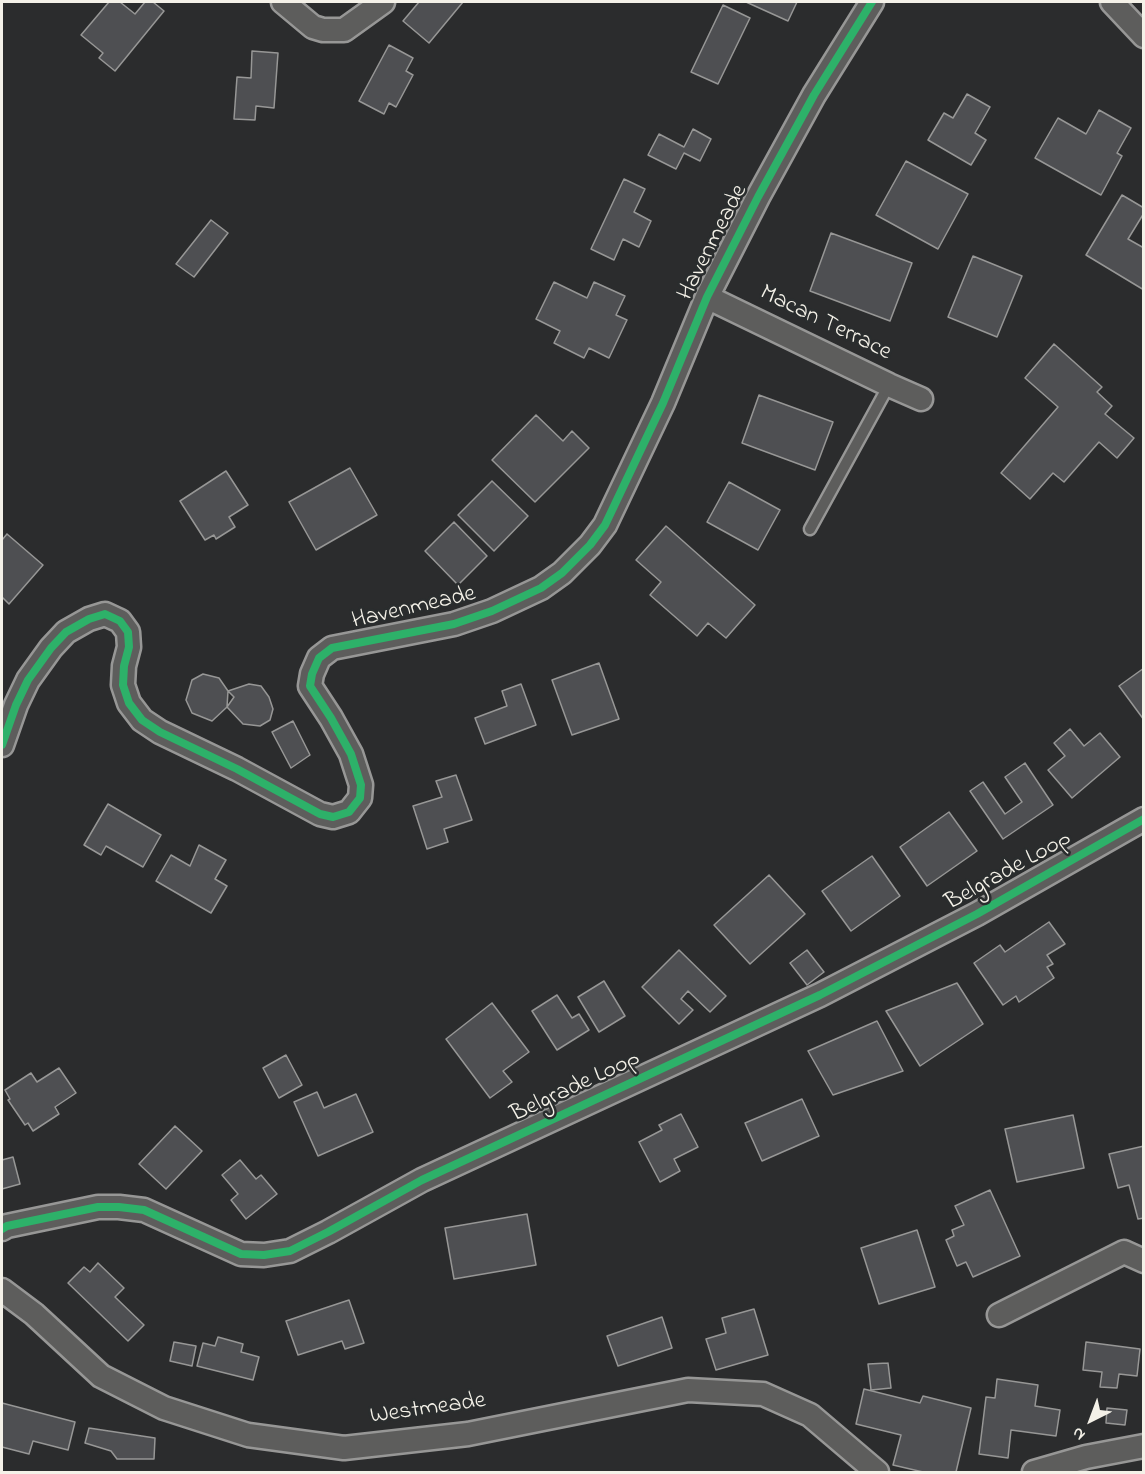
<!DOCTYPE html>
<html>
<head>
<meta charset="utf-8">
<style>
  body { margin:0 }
  #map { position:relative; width:1145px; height:1474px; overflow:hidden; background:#2b2c2d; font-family:"Indie Flower",sans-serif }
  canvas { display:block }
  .frame { position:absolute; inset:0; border:3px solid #f4f1e8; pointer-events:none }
  .north { position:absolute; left:1061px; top:1390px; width:60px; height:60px; -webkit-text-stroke:4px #2a2d2e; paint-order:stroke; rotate:222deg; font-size:16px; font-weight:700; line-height:24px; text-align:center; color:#f4f1e8 }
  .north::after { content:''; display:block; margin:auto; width:21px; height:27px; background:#f4f1e8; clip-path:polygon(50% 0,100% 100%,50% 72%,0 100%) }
</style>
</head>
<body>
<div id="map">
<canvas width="1145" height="1474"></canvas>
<div class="frame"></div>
<div class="north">N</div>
</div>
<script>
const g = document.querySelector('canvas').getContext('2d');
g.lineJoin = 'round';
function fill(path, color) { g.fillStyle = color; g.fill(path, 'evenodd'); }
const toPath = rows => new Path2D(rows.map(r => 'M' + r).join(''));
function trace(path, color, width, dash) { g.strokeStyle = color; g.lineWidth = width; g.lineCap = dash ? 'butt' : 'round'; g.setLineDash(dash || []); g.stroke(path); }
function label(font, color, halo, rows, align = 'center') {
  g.font = font + ' "Indie Flower",sans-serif'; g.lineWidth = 5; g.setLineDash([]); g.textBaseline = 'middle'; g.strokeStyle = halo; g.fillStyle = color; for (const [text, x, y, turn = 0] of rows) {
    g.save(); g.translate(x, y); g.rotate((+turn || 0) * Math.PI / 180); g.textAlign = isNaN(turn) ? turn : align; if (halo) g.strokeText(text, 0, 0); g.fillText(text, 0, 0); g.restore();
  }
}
const building = toPath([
  [109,2,120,2,135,14,145,2,153,2,164,11,115,71,99,58,103,53,81,35,109,2],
  [419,2,463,2,429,43,403,21,419,2],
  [746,2,797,2,788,21,746,2],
  [723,5,750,18,718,84,691,72,723,5],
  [389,45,413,58,406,71,413,75,396,107,389,103,384,114,359,101,389,45],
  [252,51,278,53,274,108,256,106,255,120,234,119,237,77,251,78,252,51],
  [967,94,990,107,975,133,986,140,971,165,928,140,944,113,953,118,967,94],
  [1099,110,1131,128,1117,153,1122,156,1101,195,1035,158,1058,118,1086,134,1099,110],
  [693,129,711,139,700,161,684,153,676,169,648,155,659,134,684,147,693,129],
  [906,161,968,194,938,249,876,215,906,161],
  [624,179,645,189,634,212,651,221,639,247,623,239,614,260,591,249,624,179],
  [1122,195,1144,208,1144,213,1128,239,1144,248,1144,290,1086,255,1122,195],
  [211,220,228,233,194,277,176,264,211,220],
  [831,233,912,263,890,321,810,291,831,233],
  [973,256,1022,276,997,337,948,317,973,256],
  [554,282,587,298,594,282,625,296,616,315,627,320,609,358,589,348,584,358,554,343,560,331,536,319,554,282],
  [1054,344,1102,387,1097,392,1112,406,1105,414,1134,438,1117,458,1099,442,1064,482,1053,473,1030,499,1001,473,1058,407,1025,378,1054,344],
  [759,395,833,422,815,470,742,443,759,395],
  [536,415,563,441,572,431,589,448,535,502,492,460,536,415],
  [350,468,377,515,316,550,289,502,350,468],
  [226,471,248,505,229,517,235,527,216,539,214,535,205,540,180,501,226,471],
  [492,481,528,516,494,551,458,515,492,481],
  [729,482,780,510,758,550,707,522,729,482],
  [454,522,487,556,458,585,425,551,454,522],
  [666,526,755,605,726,638,708,623,697,636,650,595,661,582,636,560,666,526],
  [7,534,43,565,9,604,2,597,2,540,7,534],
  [599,663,619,719,572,735,552,680,599,663],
  [1144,668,1144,720,1119,686,1144,668],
  [203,674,219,678,228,691,227,707,212,721,192,713,186,700,192,680,203,674],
  [249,684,261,686,269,697,273,709,270,720,260,726,243,724,227,707,234,697,228,691,249,684],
  [521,684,536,725,485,744,475,718,507,706,502,691,521,684],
  [293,721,310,755,291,768,272,732,293,721],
  [1070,729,1084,746,1100,733,1120,757,1072,798,1048,770,1065,756,1054,743,1070,729],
  [1025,763,1053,805,1003,839,970,791,983,782,1005,814,1022,802,1005,777,1025,763],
  [456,775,472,820,444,829,448,842,427,849,413,806,442,797,436,781,456,775],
  [108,804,161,835,143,867,106,846,101,855,84,845,108,804],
  [949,812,977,851,927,886,900,847,949,812],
  [199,845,226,860,215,879,227,886,211,913,156,881,171,855,190,866,199,845],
  [872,856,900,896,851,931,822,891,872,856],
  [769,875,805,914,750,964,714,925,769,875],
  [1049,922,1065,944,1047,955,1053,964,1047,967,1054,978,1019,1002,1016,996,1003,1005,974,963,1000,945,1005,952,1049,922],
  [679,950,726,996,710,1012,688,991,681,999,693,1010,679,1024,642,987,679,950],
  [807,950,824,972,807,985,790,963,807,950],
  [604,981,625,1016,599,1032,578,997,604,981],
  [957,983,983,1024,920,1066,886,1011,957,983],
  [557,995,572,1018,579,1014,589,1030,557,1050,532,1011,557,995],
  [492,1003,529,1052,503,1071,512,1082,490,1098,446,1039,492,1003],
  [877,1021,903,1071,833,1095,808,1051,877,1021],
  [286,1055,302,1085,279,1098,263,1068,286,1055],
  [59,1068,76,1093,55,1107,59,1114,33,1131,28,1123,25,1125,8,1100,10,1099,5,1090,31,1073,37,1082,59,1068],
  [317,1092,324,1108,356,1094,373,1132,318,1156,294,1102,317,1092],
  [802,1099,819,1136,762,1161,745,1123,802,1099],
  [681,1114,698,1147,674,1159,680,1171,660,1182,639,1142,662,1130,659,1125,681,1114],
  [1073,1115,1084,1168,1017,1182,1005,1129,1073,1115],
  [175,1126,202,1151,166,1189,139,1164,175,1126],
  [1144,1146,1144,1218,1138,1219,1129,1185,1118,1188,1109,1154,1144,1146],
  [13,1157,20,1184,2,1189,2,1160,13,1157],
  [240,1160,256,1179,261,1175,277,1194,246,1219,231,1200,238,1194,222,1175,240,1160],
  [990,1190,1020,1256,973,1277,966,1262,957,1266,946,1240,954,1236,952,1230,964,1225,955,1206,990,1190],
  [527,1214,536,1265,454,1279,445,1228,527,1214],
  [917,1230,935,1287,879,1304,861,1248,917,1230],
  [98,1263,124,1288,115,1297,144,1325,128,1341,68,1283,84,1267,90,1272,98,1263],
  [349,1300,364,1343,345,1349,342,1341,298,1355,286,1321,349,1300],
  [754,1309,768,1355,716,1370,706,1339,726,1333,722,1318,754,1309],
  [662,1317,672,1348,618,1366,607,1336,662,1317],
  [218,1337,243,1344,241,1352,259,1357,253,1380,197,1366,203,1343,215,1346,218,1337],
  [174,1342,196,1346,192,1366,170,1361,174,1342],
  [1086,1342,1140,1349,1137,1376,1119,1374,1117,1388,1100,1387,1102,1372,1083,1370,1086,1342],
  [888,1363,891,1388,871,1390,868,1364,888,1363],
  [997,1379,1038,1385,1035,1406,1060,1410,1056,1436,1011,1430,1008,1458,979,1454,986,1397,995,1398,997,1379],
  [864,1389,920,1403,923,1396,971,1408,956,1472,923,1472,893,1465,901,1435,856,1424,864,1389],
  [2,1403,75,1422,68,1450,33,1441,29,1454,2,1447,2,1403],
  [1107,1408,1127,1410,1125,1425,1106,1423,1107,1408],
  [89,1428,155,1438,154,1459,117,1459,111,1451,85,1443,89,1428]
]);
fill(building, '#4e4f52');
trace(building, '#979796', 1.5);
const service = toPath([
  [810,529,889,385]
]);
const minor = toPath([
  [283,2,313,27,323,30,344,30,383,2],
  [1112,2,1144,36],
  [707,297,889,385,921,399],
  [2,745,16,705,28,680,51,648,66,632,89,619,105,614,120,621,128,632,129,647,124,666,123,685,129,703,142,720,160,732,237,769,320,814,333,817,349,812,360,798,361,785,351,754,331,718,310,686,312,674,319,658,332,648,454,624,492,611,541,588,562,573,590,545,605,525,663,403,707,297,758,197,814,95,872,2],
  [2,1229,7,1226,98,1207,119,1207,144,1210,241,1254,264,1255,290,1251,328,1232,422,1180,820,995,977,914,1144,819],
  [2,1290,34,1314,101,1376,164,1408,248,1435,344,1448,468,1434,688,1390,763,1394,810,1415,877,1472],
  [999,1315,1124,1252,1144,1261],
  [1034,1472,1086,1457,1144,1446]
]);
trace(service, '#979796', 15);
trace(minor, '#979796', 27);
trace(service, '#5d5d5c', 10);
trace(minor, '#5d5d5c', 22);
trace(toPath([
  [2,745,16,705,28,680,51,648,66,632,89,619,105,614,120,621,128,632,129,647,124,666,123,685,129,703,142,720,160,732,237,769,320,814,333,817,349,812,360,798,361,785,351,754,331,718,310,686,312,674,319,658,332,648,454,624,492,611,541,588,562,573,590,545,605,525,663,403,707,297,758,197,814,95,872,2],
  [2,1229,7,1226,98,1207,119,1207,144,1210,241,1254,264,1255,290,1251,328,1232,422,1180,820,995,977,914,1144,819]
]), '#2db169', 8);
label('24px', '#f4f1e8', '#2a2d2e', [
  ["Havenmeade",714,243,-63],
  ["Macan Terrace",825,324,26],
  ["Havenmeade",414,609,-13],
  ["Belgrade Loop",1009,872,-29],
  ["Belgrade Loop",576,1088,-25],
  ["Westmeade",428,1410,-8]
]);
</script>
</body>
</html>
